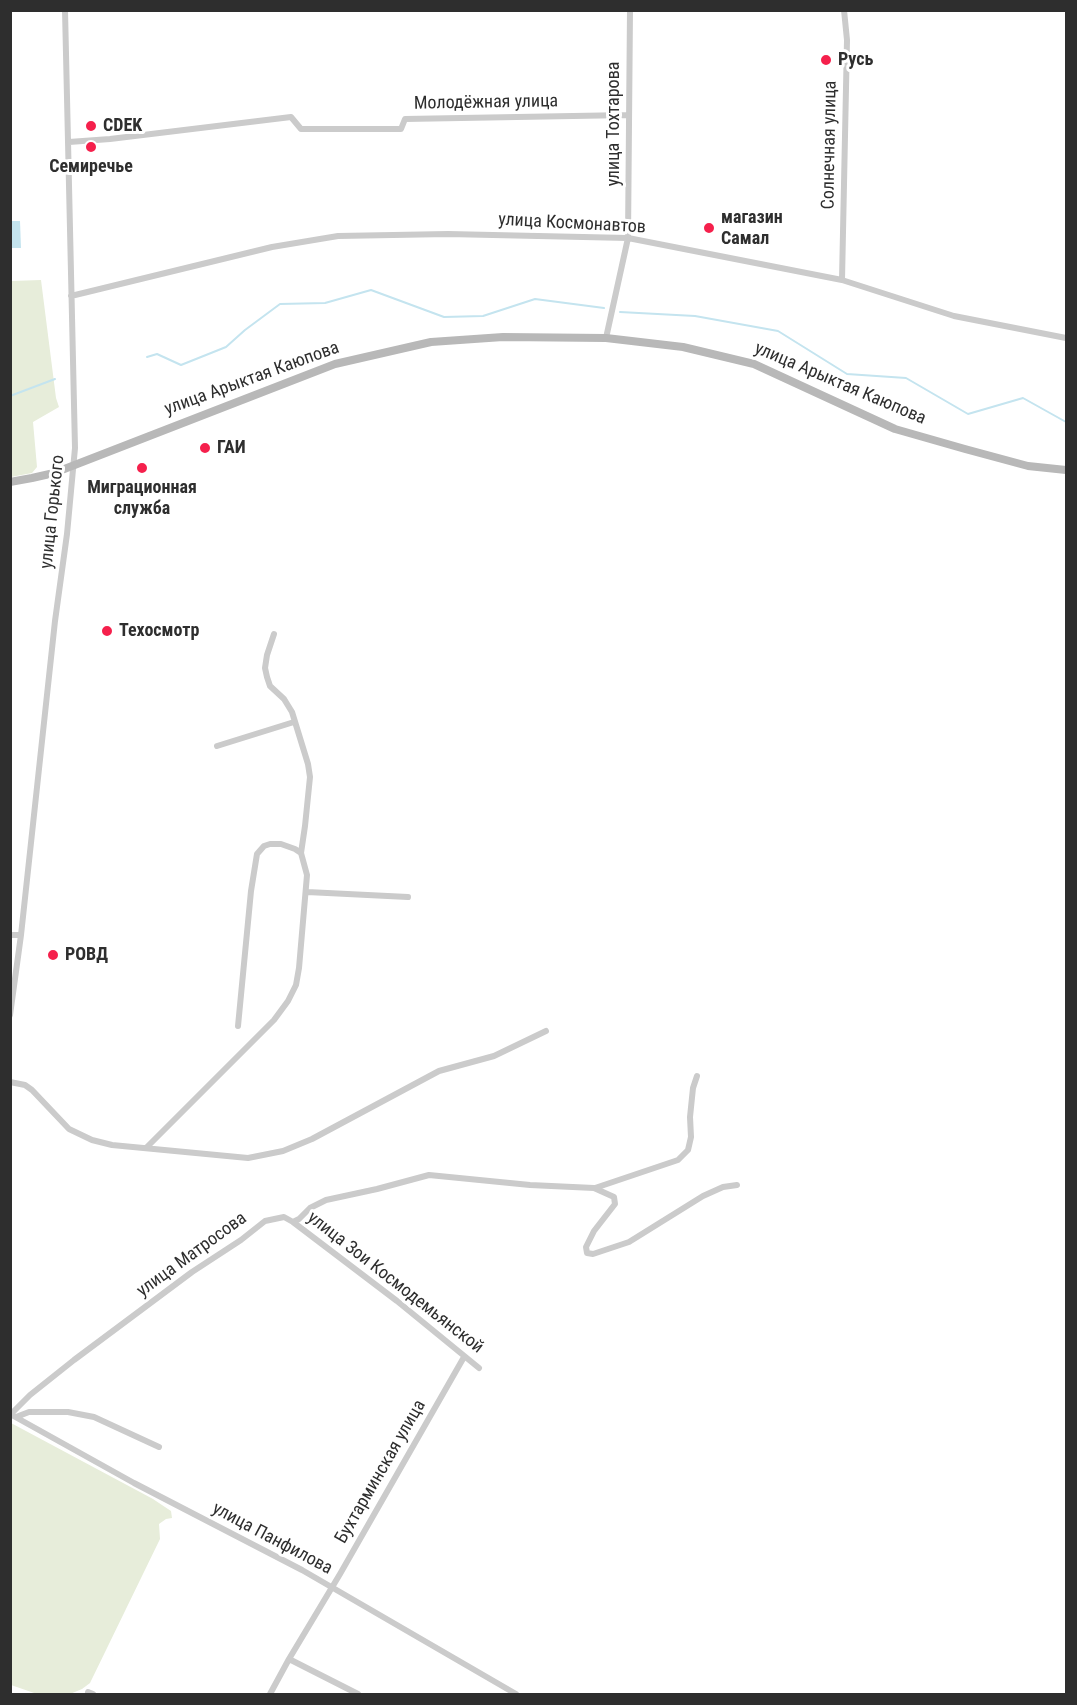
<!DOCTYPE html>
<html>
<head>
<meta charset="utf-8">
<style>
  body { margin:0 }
  #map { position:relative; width:1077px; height:1705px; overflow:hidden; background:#fff; font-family:"Roboto Condensed",sans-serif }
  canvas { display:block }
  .frame { position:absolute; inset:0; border:12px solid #2e2e2e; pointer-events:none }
</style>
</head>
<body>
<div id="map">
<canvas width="1077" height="1705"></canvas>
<div class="frame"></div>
</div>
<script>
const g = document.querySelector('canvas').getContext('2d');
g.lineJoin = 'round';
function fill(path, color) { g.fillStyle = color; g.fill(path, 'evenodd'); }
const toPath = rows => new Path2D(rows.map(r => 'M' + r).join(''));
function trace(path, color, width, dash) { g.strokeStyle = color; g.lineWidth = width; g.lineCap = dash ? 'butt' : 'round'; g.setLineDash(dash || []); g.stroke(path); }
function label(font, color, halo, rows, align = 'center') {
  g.font = font + ' "Roboto Condensed",sans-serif'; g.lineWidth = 6; g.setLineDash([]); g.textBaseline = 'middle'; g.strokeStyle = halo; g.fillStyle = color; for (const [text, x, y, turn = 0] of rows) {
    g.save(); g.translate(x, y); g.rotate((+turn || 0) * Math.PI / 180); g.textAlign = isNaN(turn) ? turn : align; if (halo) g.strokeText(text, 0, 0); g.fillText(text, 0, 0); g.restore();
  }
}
fill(toPath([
  [41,280,56,398,59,407,33,422,37,467,32,473,11,477,11,281],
  [11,1423,153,1499,171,1511,172,1518,166,1519,159,1524,160,1539,90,1683,82,1689,70,1694,37,1694,11,1685,10,1436,12,1435,11,1434]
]), '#e7edda');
fill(toPath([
  [11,221,20,221,21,248,11,248]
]), '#c4e4ef');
trace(toPath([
  [620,312,695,316,778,331,847,374,906,378,968,414,1023,398,1066,422],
  [147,357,157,354,181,365,226,347,245,330,280,304,325,303,371,290,444,317,483,316,535,299,604,308],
  [10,396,55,379]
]), '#c4e4ef', 2);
trace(toPath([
  [69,142,110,139,291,117,301,129,401,129,405,119,629,115],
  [842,280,847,40,844,10],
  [71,296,272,247,338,236,448,234,628,238,842,280,954,316,1066,338],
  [606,338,628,238,630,10],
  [274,634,267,655,265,668,267,677,270,686,284,699,292,712,308,764,310,777,305,826,301,853],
  [217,746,294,722],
  [307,892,408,897],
  [10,935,21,935],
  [10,1015,21,935,55,621,67,534,75,448,65,10],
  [10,1082,25,1085,32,1090,69,1129,92,1140,112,1145,248,1158,283,1151,312,1139,439,1071,494,1056,546,1031],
  [147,1147,274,1020,288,1001,296,985,299,968,307,875,301,853,295,849,281,844,270,844,264,846,257,854,251,891,238,1026],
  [595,1188,678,1160,688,1150,691,1137,690,1117,693,1088,697,1076],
  [293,1222,397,1301,479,1368],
  [10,1414,134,1483,302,1570,516,1694],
  [11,1414,30,1395,74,1360,192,1272,241,1240,265,1221,284,1217,293,1222,299,1219,310,1208,326,1200,377,1189,429,1175,530,1185,594,1188,614,1197,615,1204,594,1231,586,1247,587,1253,593,1254,629,1242,703,1196,723,1187,737,1185],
  [16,1417,29,1412,68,1412,94,1417,159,1447],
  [289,1659,358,1694],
  [88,1692,93,1694],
  [270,1694,289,1659,340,1574,464,1357]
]), '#cbcbcb', 6);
trace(toPath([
  [10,482,32,478,54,473,335,364,431,342,503,337,606,338,683,347,754,364,895,429,965,449,1028,466,1066,470]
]), '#b8b8b8', 8);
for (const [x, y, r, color] of [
  [826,60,6,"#f5204c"],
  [91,126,6,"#f5204c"],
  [91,147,6,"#f5204c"],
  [709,228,6,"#f5204c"],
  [205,448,6,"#f5204c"],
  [142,468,6,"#f5204c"],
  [107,631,6,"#f5204c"],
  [53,955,6,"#f5204c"]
]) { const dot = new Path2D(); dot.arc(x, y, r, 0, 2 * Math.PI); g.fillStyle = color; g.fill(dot); trace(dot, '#fff', 2); }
label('bold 18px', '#2e2e2e', '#fff', [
  ["Русь",838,60],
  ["CDEK",103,126],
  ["Семиречье",91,167,"center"],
  ["магазин",721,218],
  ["Самал",721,239],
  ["ГАИ",217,448],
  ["Миграционная",142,488,"center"],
  ["служба",142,509,"center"],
  ["Техосмотр",119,631],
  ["РОВД",65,955]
], 'left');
label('18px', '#2e2e2e', '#fff', [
  ["Молодёжная улица",486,103,-1],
  ["улица Тохтарова",614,124,-90],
  ["Солнечная улица",830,145,-89],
  ["улица Космонавтов",572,224,3],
  ["улица Арыктая Каюпова",252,379,-20],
  ["улица Арыктая Каюпова",840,384,23],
  ["улица Горького",53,512,-84],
  ["улица Матросова",192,1255,-36],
  ["улица Зои Космодемьянской",395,1283,38],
  ["Бухтарминская улица",381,1472,-60],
  ["улица Панфилова",272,1539,28]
]);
</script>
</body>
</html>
